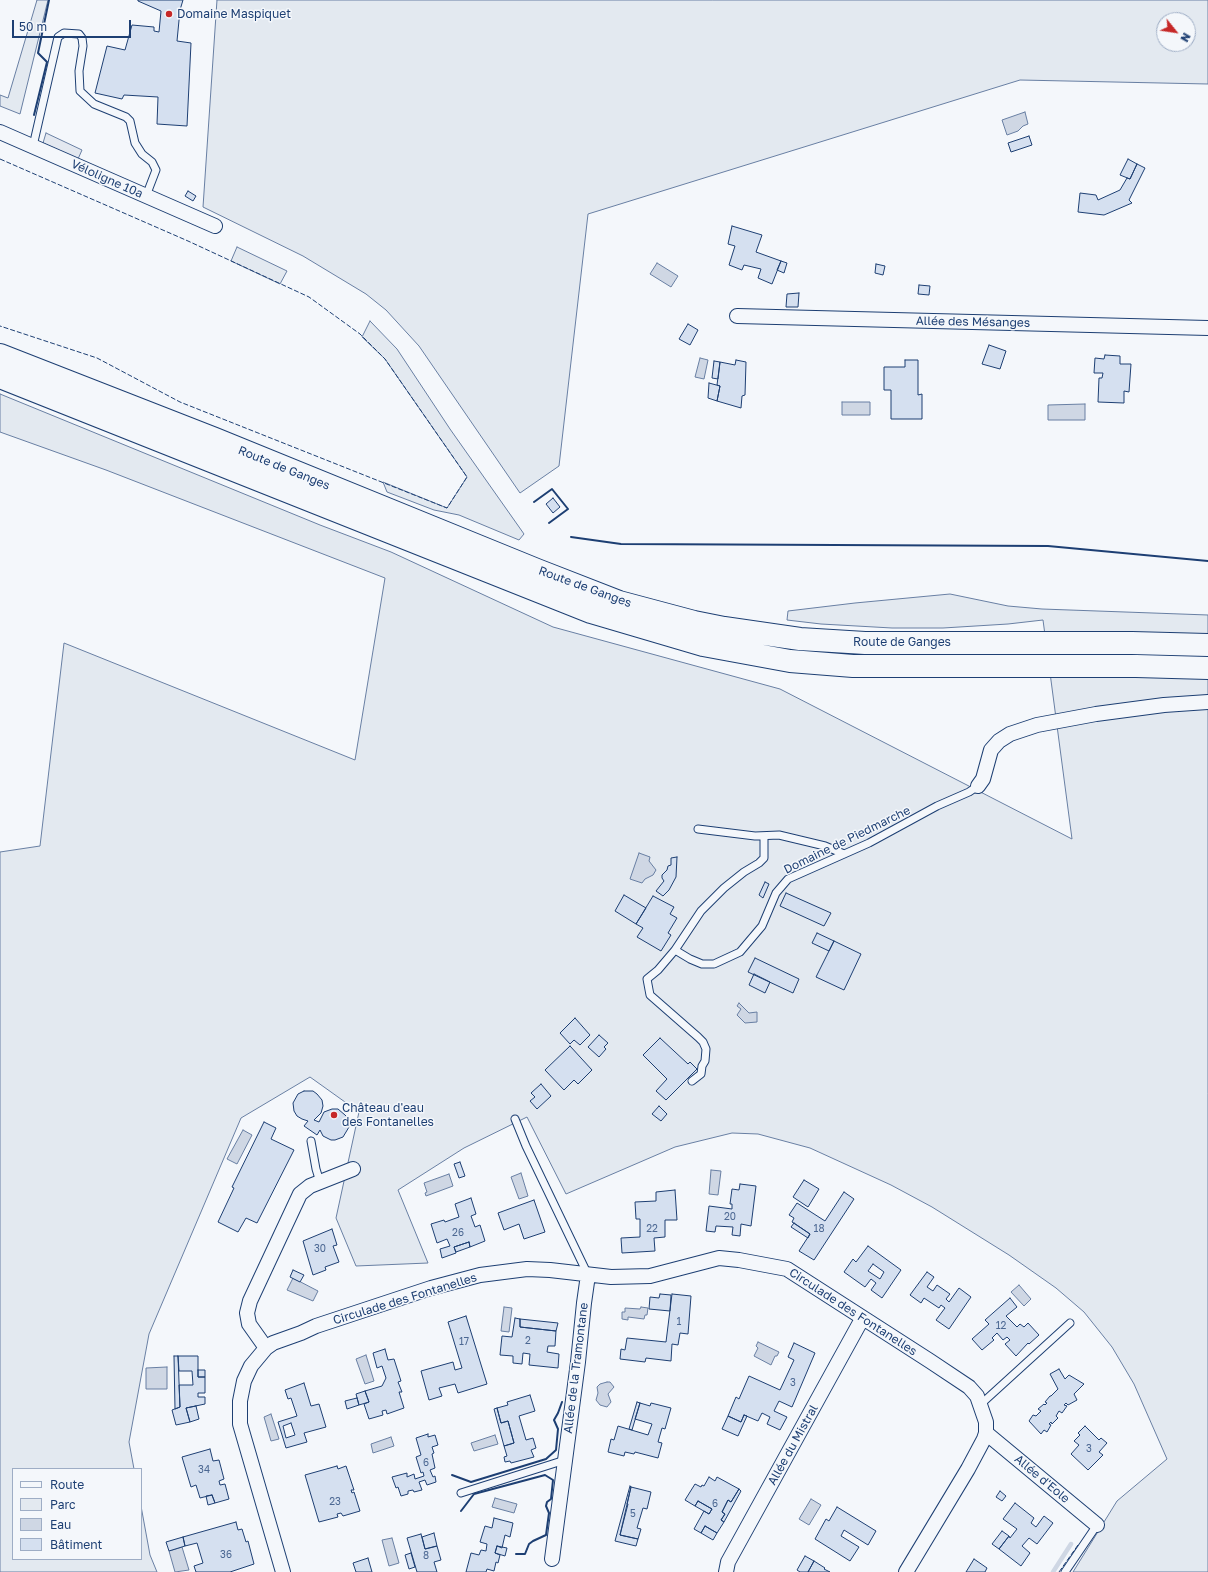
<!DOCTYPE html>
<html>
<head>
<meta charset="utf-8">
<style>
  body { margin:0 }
  #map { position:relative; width:1208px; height:1572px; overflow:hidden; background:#f4f7fb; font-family:"Golos Text",sans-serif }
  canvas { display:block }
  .legend { position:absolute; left:12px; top:1468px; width:130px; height:92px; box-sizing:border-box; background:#f4f7fb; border:1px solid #9eadc5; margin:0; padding:5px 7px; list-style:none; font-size:12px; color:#1d3f73 }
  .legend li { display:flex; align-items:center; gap:8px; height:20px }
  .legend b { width:20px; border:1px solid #9eadc5 }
  .north { position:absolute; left:1156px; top:12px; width:40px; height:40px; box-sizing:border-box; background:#f4f7fb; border:1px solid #9eadc5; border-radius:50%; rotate:120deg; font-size:11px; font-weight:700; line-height:16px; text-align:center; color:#1d3f73 }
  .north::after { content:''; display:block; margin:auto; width:14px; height:18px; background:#c62828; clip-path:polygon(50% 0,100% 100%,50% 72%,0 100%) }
  .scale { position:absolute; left:12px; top:20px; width:119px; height:18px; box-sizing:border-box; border:2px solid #1d3f73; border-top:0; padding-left:5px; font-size:12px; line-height:14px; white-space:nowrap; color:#1d3f73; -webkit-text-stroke:3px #f4f7fb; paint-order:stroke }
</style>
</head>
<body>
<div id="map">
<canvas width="1208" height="1572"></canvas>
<ul class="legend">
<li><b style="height:5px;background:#f4f7fb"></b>Route</li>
<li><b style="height:11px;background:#e3e9f0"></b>Parc</li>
<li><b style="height:11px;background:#cfd7e4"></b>Eau</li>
<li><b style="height:11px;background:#d5e0f0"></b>Bâtiment</li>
</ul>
<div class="north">N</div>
<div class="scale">50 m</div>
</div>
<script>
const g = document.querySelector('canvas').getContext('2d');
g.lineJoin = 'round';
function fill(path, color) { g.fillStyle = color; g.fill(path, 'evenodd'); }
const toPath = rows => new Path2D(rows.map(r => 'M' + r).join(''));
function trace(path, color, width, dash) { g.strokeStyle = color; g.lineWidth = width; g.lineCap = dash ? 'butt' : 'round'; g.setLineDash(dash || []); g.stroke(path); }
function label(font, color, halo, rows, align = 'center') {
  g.font = font + ' "Golos Text",sans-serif'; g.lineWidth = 3; g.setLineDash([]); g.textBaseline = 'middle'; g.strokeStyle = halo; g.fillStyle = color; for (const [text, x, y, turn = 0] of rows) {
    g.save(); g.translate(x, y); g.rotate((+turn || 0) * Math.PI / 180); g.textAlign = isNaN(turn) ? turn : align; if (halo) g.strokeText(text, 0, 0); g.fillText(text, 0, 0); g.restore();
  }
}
const green = toPath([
  [37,0,48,0,20,114,0,106,0,95,8,98,37,0],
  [217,0,1208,0,1208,84,1020,80,588,214,559,466,520,493,419,346,386,310,366,294,303,256,203,207,217,0],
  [1164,20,1188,20,1188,44,1164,44,1164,20],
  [237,247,287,271,280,284,231,261,237,247],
  [370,321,397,349,450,429,524,534,519,540,459,515,434,510,387,492,383,482,447,508,467,477,385,359,362,337,370,321],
  [0,394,320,525,391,552,553,627,780,689,1072,839,1043,620,1008,624,943,628,892,628,821,624,787,620,788,611,855,603,950,594,1008,606,1042,609,1208,615,1208,1572,1073,1572,1117,1501,1167,1459,1134,1384,1112,1347,1084,1312,1056,1288,1009,1255,932,1207,891,1185,810,1148,758,1134,732,1133,675,1147,566,1194,527,1117,464,1148,398,1190,428,1263,356,1266,336,1218,359,1112,310,1077,241,1118,149,1334,129,1442,134,1469,13,1469,13,1559,141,1559,141,1506,150,1555,157,1572,0,1572,0,852,40,846,64,643,355,760,385,578,106,470,0,432,0,394]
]);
fill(green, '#e3e9f0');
trace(green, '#687fa3', 1);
const parking = toPath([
  [46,133,82,150,78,159,43,143,46,133]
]);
fill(parking, '#e3e8f0');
trace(parking, '#687fa3', 1);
const water = toPath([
  [1025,112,1028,124,1023,126,1018,131,1007,135,1002,120,1025,112],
  [657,263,678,276,671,287,650,274,657,263],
  [700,358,708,360,704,379,695,377,700,358],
  [842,402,870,402,870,415,842,415,842,402],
  [1085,404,1085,420,1048,420,1048,405,1085,404],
  [639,853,650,857,649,861,656,870,653,875,645,879,642,883,630,879,639,853],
  [739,1003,749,1013,757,1012,757,1022,745,1023,737,1015,741,1009,737,1006,739,1003],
  [243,1130,252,1135,237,1164,227,1159,243,1130],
  [711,1170,721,1171,718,1195,709,1194,711,1170],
  [521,1173,528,1196,519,1199,511,1177,521,1173],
  [449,1174,453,1186,426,1196,425,1193,427,1192,424,1183,449,1174],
  [293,1278,318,1291,313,1301,287,1290,293,1278],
  [1019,1285,1031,1299,1024,1306,1011,1292,1019,1285],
  [504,1307,512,1308,509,1332,501,1331,504,1307],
  [641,1307,648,1308,647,1315,645,1315,644,1319,628,1317,628,1320,622,1319,622,1312,625,1312,625,1308,640,1309,641,1307],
  [758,1342,779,1352,777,1356,775,1356,771,1365,754,1356,758,1348,756,1346,758,1342],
  [366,1355,374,1381,365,1384,356,1359,366,1355],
  [167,1367,167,1389,146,1389,146,1368,167,1367],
  [607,1382,610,1382,614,1387,608,1394,611,1402,607,1407,600,1405,596,1400,598,1393,597,1387,600,1384,607,1382],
  [271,1414,279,1439,271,1441,264,1417,271,1414],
  [495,1435,498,1444,474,1451,471,1443,495,1435],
  [391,1437,394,1446,373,1453,371,1444,391,1437],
  [495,1498,517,1504,514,1513,492,1507,495,1498],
  [811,1499,821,1505,809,1525,799,1519,811,1499],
  [392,1538,399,1563,389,1566,382,1540,392,1538],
  [182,1547,189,1570,175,1572,169,1551,182,1547]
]);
fill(water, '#cfd7e4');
trace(water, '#687fa3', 1);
trace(toPath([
  [1053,1572,1071,1544]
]), '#cfd7e4', 4.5);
const building = toPath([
  [138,0,183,0,180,10,177,41,191,43,187,126,157,124,158,97,124,95,122,99,95,93,107,46,125,50,132,25,154,27,154,31,159,32,161,11,138,1,138,0],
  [1029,136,1032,145,1011,152,1008,143,1029,136],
  [1128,159,1137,164,1130,179,1120,175,1128,159],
  [1137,164,1145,168,1129,200,1132,203,1104,215,1078,212,1080,193,1096,195,1098,200,1120,190,1127,178,1130,179,1137,164],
  [188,191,196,196,193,201,185,196,188,191],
  [732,226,762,235,756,252,781,261,772,284,758,278,761,269,744,265,742,270,729,265,735,246,728,244,732,226],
  [781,261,787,263,784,273,777,270,781,261],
  [876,264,885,266,883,275,875,273,876,264],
  [919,285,930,286,929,295,918,294,919,285],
  [799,293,798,307,786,307,787,294,799,293],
  [688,324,698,330,690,345,679,339,688,324],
  [989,345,1006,351,1000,369,982,364,989,345],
  [1105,355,1120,356,1120,364,1131,364,1129,392,1124,391,1124,403,1098,402,1099,378,1102,378,1103,373,1094,373,1095,358,1104,359,1105,355],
  [736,360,746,362,745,395,742,396,741,408,717,401,720,386,717,385,720,362,735,365,736,360],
  [905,360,918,360,918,395,922,394,922,419,891,419,891,390,884,390,884,367,905,367,905,360],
  [714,361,720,362,718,379,712,378,714,361],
  [709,383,720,386,717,401,708,398,709,383],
  [553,498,560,507,553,513,546,504,553,498],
  [677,857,676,877,669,890,663,896,656,891,664,881,662,878,662,875,667,870,668,866,671,865,671,858,677,857],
  [765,882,769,884,763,898,759,895,765,882],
  [786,893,831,913,824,926,780,906,786,893],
  [624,895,646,908,636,924,615,911,624,895],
  [653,896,674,907,670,914,677,918,668,933,671,935,661,951,637,937,643,928,636,924,653,896],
  [817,933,834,941,829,951,812,943,817,933],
  [834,941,861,954,844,990,816,977,834,941],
  [755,958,799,979,793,993,748,972,755,958],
  [754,974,770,982,765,993,749,985,754,974],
  [575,1018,590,1035,580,1045,574,1040,570,1044,560,1033,575,1018],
  [599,1035,608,1043,604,1047,606,1049,599,1057,588,1047,599,1035],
  [660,1038,688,1064,690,1062,697,1069,666,1100,656,1091,667,1079,643,1055,660,1038],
  [570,1046,592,1070,578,1084,574,1080,564,1090,545,1070,570,1046],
  [541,1084,551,1096,537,1109,530,1101,535,1097,531,1093,541,1084],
  [304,1091,313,1091,317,1094,322,1100,323,1106,321,1113,314,1120,319,1122,324,1112,332,1109,338,1109,345,1115,348,1118,349,1127,343,1137,335,1140,331,1140,323,1136,320,1130,317,1135,304,1126,308,1121,302,1119,297,1116,294,1111,293,1103,298,1094,304,1091],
  [659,1106,667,1114,661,1121,652,1114,659,1106],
  [264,1122,276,1128,271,1139,294,1150,257,1223,246,1218,238,1232,218,1222,234,1188,232,1187,264,1122],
  [460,1162,465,1176,459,1178,454,1164,460,1162],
  [804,1180,819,1189,808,1207,793,1197,804,1180],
  [740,1184,756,1186,751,1226,741,1224,740,1236,732,1235,733,1227,716,1226,715,1232,706,1231,709,1206,732,1209,732,1204,730,1204,732,1189,739,1190,740,1184],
  [675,1190,677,1220,665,1220,665,1237,654,1238,655,1251,622,1253,621,1238,640,1237,640,1219,636,1219,635,1202,656,1201,656,1192,675,1190],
  [844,1192,854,1199,814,1260,799,1251,810,1234,792,1222,794,1218,789,1215,797,1203,825,1221,844,1192],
  [471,1198,476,1214,471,1216,475,1227,480,1225,485,1241,470,1247,469,1242,454,1247,456,1253,442,1258,440,1249,450,1246,447,1239,437,1243,431,1224,444,1220,445,1222,459,1217,455,1204,471,1198],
  [534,1200,545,1232,524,1239,519,1224,504,1230,498,1213,534,1200],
  [794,1223,810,1234,808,1238,791,1227,794,1223],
  [332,1229,337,1245,333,1246,339,1262,325,1267,326,1270,313,1275,303,1241,332,1229],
  [469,1242,470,1247,456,1252,454,1247,469,1242],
  [868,1246,901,1270,882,1298,871,1290,876,1283,871,1279,865,1287,844,1272,853,1259,856,1262,868,1246],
  [873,1264,884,1272,880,1279,868,1271,873,1264],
  [293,1270,304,1275,300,1282,290,1277,293,1270],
  [927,1272,934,1277,927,1287,933,1291,937,1285,950,1294,946,1299,949,1302,959,1288,971,1297,949,1329,936,1320,945,1308,941,1305,939,1308,924,1298,921,1303,910,1295,927,1272],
  [660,1294,671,1295,670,1311,649,1309,650,1297,659,1298,660,1294],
  [672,1294,691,1296,688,1334,680,1333,678,1345,672,1344,671,1361,646,1358,645,1362,620,1359,621,1349,625,1350,627,1338,666,1342,672,1294],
  [1010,1298,1017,1307,1006,1316,1017,1327,1020,1324,1024,1327,1028,1323,1039,1335,1029,1344,1028,1343,1016,1356,1005,1344,1010,1340,1007,1337,1003,1340,997,1333,992,1338,994,1340,982,1350,972,1339,989,1324,985,1320,1010,1298],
  [466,1316,487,1384,458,1393,455,1384,439,1388,442,1396,429,1400,421,1371,453,1362,455,1370,462,1368,448,1322,466,1316],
  [515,1318,520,1319,520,1327,556,1331,555,1346,548,1346,547,1352,559,1354,558,1368,529,1365,530,1354,523,1353,522,1364,513,1363,513,1356,500,1355,502,1336,512,1337,515,1318],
  [520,1319,558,1323,556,1331,520,1327,520,1319],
  [794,1343,815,1353,792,1407,779,1401,774,1411,787,1417,780,1430,767,1424,770,1417,762,1413,758,1421,744,1415,741,1422,728,1416,736,1397,739,1399,749,1376,780,1390,794,1360,788,1357,794,1343],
  [385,1349,388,1360,394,1359,401,1381,398,1382,402,1392,399,1392,404,1408,387,1414,386,1410,382,1411,383,1415,369,1419,364,1404,369,1402,365,1391,382,1386,386,1378,382,1366,377,1368,373,1353,385,1349],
  [174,1356,178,1356,180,1407,175,1409,174,1356],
  [178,1356,198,1356,198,1377,205,1377,205,1393,198,1393,198,1397,205,1397,205,1404,186,1408,190,1422,176,1425,172,1410,180,1407,179,1385,193,1385,192,1371,179,1371,178,1356],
  [1059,1369,1065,1379,1069,1375,1084,1384,1074,1394,1077,1400,1068,1405,1066,1403,1064,1405,1067,1406,1062,1413,1059,1411,1056,1416,1058,1418,1052,1424,1051,1422,1049,1424,1051,1425,1047,1432,1044,1430,1041,1434,1029,1421,1033,1415,1036,1416,1041,1411,1038,1409,1044,1404,1045,1405,1047,1403,1045,1402,1050,1396,1051,1396,1058,1389,1050,1374,1059,1369],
  [198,1370,205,1370,205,1377,198,1377,198,1370],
  [304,1383,311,1406,319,1404,326,1427,304,1433,307,1442,286,1448,278,1422,297,1416,291,1398,288,1399,285,1390,304,1383],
  [291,1423,295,1435,286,1438,283,1426,291,1423],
  [365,1391,369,1402,359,1405,356,1394,365,1391],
  [530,1395,535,1411,519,1416,526,1440,533,1438,536,1448,531,1450,534,1457,511,1463,510,1461,505,1462,504,1457,507,1456,504,1446,514,1443,508,1421,501,1423,497,1408,508,1405,507,1402,530,1395],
  [357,1398,359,1405,347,1409,345,1401,357,1398],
  [637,1402,640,1403,632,1430,629,1429,637,1402],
  [640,1403,650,1406,651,1403,671,1408,665,1429,662,1428,658,1442,662,1443,658,1458,635,1452,634,1454,625,1452,624,1456,608,1452,611,1439,614,1440,618,1426,648,1435,652,1424,635,1419,640,1403],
  [196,1406,199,1419,190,1422,186,1408,196,1406],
  [497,1408,501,1423,508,1421,514,1443,504,1446,494,1409,497,1408],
  [744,1415,747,1416,738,1436,722,1429,728,1416,741,1422,744,1415],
  [1085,1426,1099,1440,1101,1438,1107,1443,1099,1452,1103,1455,1088,1470,1071,1454,1079,1445,1074,1441,1080,1435,1078,1433,1085,1426],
  [428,1434,428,1437,435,1435,438,1445,432,1447,434,1453,432,1454,435,1468,430,1470,433,1477,435,1476,436,1482,427,1485,425,1480,419,1482,422,1490,414,1492,413,1490,408,1491,408,1494,401,1496,398,1487,396,1488,392,1477,407,1473,407,1477,414,1474,415,1479,424,1476,423,1472,421,1473,416,1457,421,1455,416,1438,428,1434],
  [210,1449,213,1461,219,1460,224,1479,219,1481,220,1485,225,1484,229,1499,215,1503,212,1495,200,1498,196,1485,191,1487,182,1457,210,1449],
  [337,1466,338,1469,346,1466,354,1490,351,1490,352,1493,354,1492,360,1511,343,1516,341,1513,337,1514,338,1517,319,1522,305,1475,337,1466],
  [709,1477,715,1481,717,1477,739,1489,731,1502,728,1500,722,1512,725,1514,721,1520,724,1522,717,1533,705,1526,701,1533,694,1529,704,1511,709,1514,712,1509,698,1501,695,1506,685,1500,695,1484,701,1487,702,1485,704,1486,709,1477],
  [630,1486,631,1487,627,1504,628,1504,620,1535,638,1539,636,1546,615,1541,630,1486],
  [631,1487,651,1492,647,1509,643,1508,637,1528,641,1529,638,1539,620,1535,631,1487],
  [739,1489,741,1491,724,1522,721,1520,725,1514,722,1512,728,1500,731,1502,739,1489],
  [1000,1491,1006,1496,1002,1501,996,1497,1000,1491],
  [212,1495,215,1503,208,1505,206,1496,212,1495],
  [698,1501,712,1509,709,1514,695,1506,698,1501],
  [1015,1503,1034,1518,1031,1523,1036,1527,1044,1516,1053,1523,1037,1544,1029,1538,1022,1546,1030,1553,1021,1566,999,1549,1009,1536,1010,1538,1017,1529,1003,1519,1015,1503],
  [837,1507,876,1531,868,1545,844,1530,841,1536,859,1547,850,1561,815,1539,826,1519,829,1521,837,1507],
  [494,1518,513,1523,510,1537,505,1535,502,1548,497,1546,495,1553,500,1555,498,1563,496,1562,494,1571,487,1569,486,1572,466,1572,471,1553,479,1555,481,1550,486,1551,487,1544,480,1542,485,1526,492,1528,494,1518],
  [236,1522,238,1530,242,1529,246,1542,248,1541,254,1564,230,1572,196,1572,194,1566,203,1563,197,1543,185,1546,183,1537,236,1522],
  [705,1526,717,1533,713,1540,701,1533,705,1526],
  [1002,1531,1009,1536,999,1549,992,1544,1002,1531],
  [434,1533,437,1546,425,1549,422,1537,434,1533],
  [421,1534,425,1549,437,1546,441,1560,434,1562,437,1572,417,1572,407,1538,421,1534],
  [183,1537,185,1546,169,1551,166,1542,183,1537],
  [497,1546,507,1548,505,1556,495,1553,497,1546],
  [411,1553,415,1567,409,1569,405,1555,411,1553],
  [805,1556,814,1561,808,1572,800,1572,797,1570,805,1556],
  [368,1558,372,1572,356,1572,353,1563,368,1558],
  [974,1559,987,1568,985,1572,966,1572,974,1559],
  [814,1561,825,1568,824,1569,830,1572,808,1572,814,1561]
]);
fill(building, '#d5e0f0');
trace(building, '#1d3f73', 1);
const service = toPath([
  [33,146,58,37,64,33,79,34,82,38,83,46,79,71,80,91,94,104,126,117,130,121,135,143,142,154,152,162,156,170,146,196],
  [698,829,755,836,779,835,825,846,844,854],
  [764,836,764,858,759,863,744,872,724,888,701,911,675,950,690,959,702,964,714,964,740,952,762,926,776,893,788,879,869,843,937,806,969,792,978,786],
  [675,950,658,970,647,979,650,995,698,1037,703,1042,706,1049,705,1061,702,1066,701,1074,692,1081],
  [515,1119,526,1146,588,1275],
  [311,1141,316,1169,320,1182],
  [981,1404,1070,1323],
  [461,1493,565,1460],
  [1065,1572,1097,1525]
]);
const minor = toPath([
  [0,132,215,226],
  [737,316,1208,328],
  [978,786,983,779,991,750,999,741,1010,734,1037,725,1096,714,1164,705,1208,702],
  [266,1348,249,1324,247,1313,250,1301,300,1194,310,1186,353,1169],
  [986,1433,1097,1525],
  [552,1559,578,1362,584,1303,588,1275],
  [283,1572,240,1424,240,1401,244,1381,251,1366,266,1348,273,1343,301,1333,316,1326,431,1288,480,1275,527,1269,550,1270,611,1277,650,1276,719,1258,739,1260,787,1269,930,1361,969,1387,977,1396,986,1422,986,1433,984,1439,968,1469,906,1572],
  [726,1572,728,1562,862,1319]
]);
const primary = toPath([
  [0,355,215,439,537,570,619,602,694,622,724,628,800,639,865,643,1132,643,1208,645],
  [0,377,591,612,703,645,790,661,853,666,1136,666,1208,668]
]);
trace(service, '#1d3f73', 9);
trace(minor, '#1d3f73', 16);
trace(primary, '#1d3f73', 24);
trace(service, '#f4f7fb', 7);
trace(minor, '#f4f7fb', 14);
trace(primary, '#f4f7fb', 22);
trace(toPath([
  [0,159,188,241,309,297,360,334,385,359,467,477,447,508,180,402,97,358,0,326],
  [1059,1572,1078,1545]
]), '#1d3f73', 1, [5, 2]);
trace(toPath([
  [34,115,47,62,38,53,49,0],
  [534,502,552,489,568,509,549,523],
  [571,537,621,544,1048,546,1208,561],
  [452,1475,471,1482,546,1459,556,1450,558,1429,554,1420,558,1413,562,1402],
  [461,1511,474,1494,545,1475,553,1480,551,1499,547,1502,546,1506,549,1513,546,1535,533,1541,529,1544,525,1554,516,1554]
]), '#1d3f73', 2);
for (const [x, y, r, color] of [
  [169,14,4,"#c62828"],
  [334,1115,4,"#c62828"]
]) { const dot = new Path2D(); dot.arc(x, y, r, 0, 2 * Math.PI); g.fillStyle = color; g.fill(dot); trace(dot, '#f4f7fb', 1.5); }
label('10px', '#4b6792', null, [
  ["20",730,1217],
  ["22",652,1229],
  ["18",819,1229],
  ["26",458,1233],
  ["30",320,1249],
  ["1",679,1322],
  ["12",1001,1326],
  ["2",528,1341],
  ["17",464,1342],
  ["3",793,1383],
  ["3",1089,1449],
  ["6",426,1463],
  ["34",204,1470],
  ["23",335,1502],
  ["6",715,1504],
  ["5",633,1514],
  ["36",226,1555],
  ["8",426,1556]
]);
label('12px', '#1d3f73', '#f4f7fb', [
  ["Domaine Maspiquet",177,14],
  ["Château d'eau",342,1108],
  ["des Fontanelles",342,1122]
], 'left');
label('12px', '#1d3f73', '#f4f7fb', [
  ["Véloligne 10a",107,179,24],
  ["Allée des Mésanges",973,322,1],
  ["Route de Ganges",284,468,22],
  ["Route de Ganges",585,587,20],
  ["Route de Ganges",902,642],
  ["Domaine de Piedmarche",847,840,-26],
  ["Circulade des Fontanelles",405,1299,-17],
  ["Circulade des Fontanelles",853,1312,33],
  ["Allée de la Tramontane",576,1368,-83],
  ["Allée du Mistral",793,1445,-61],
  ["Allée d'Eole",1042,1479,40]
]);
</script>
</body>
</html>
